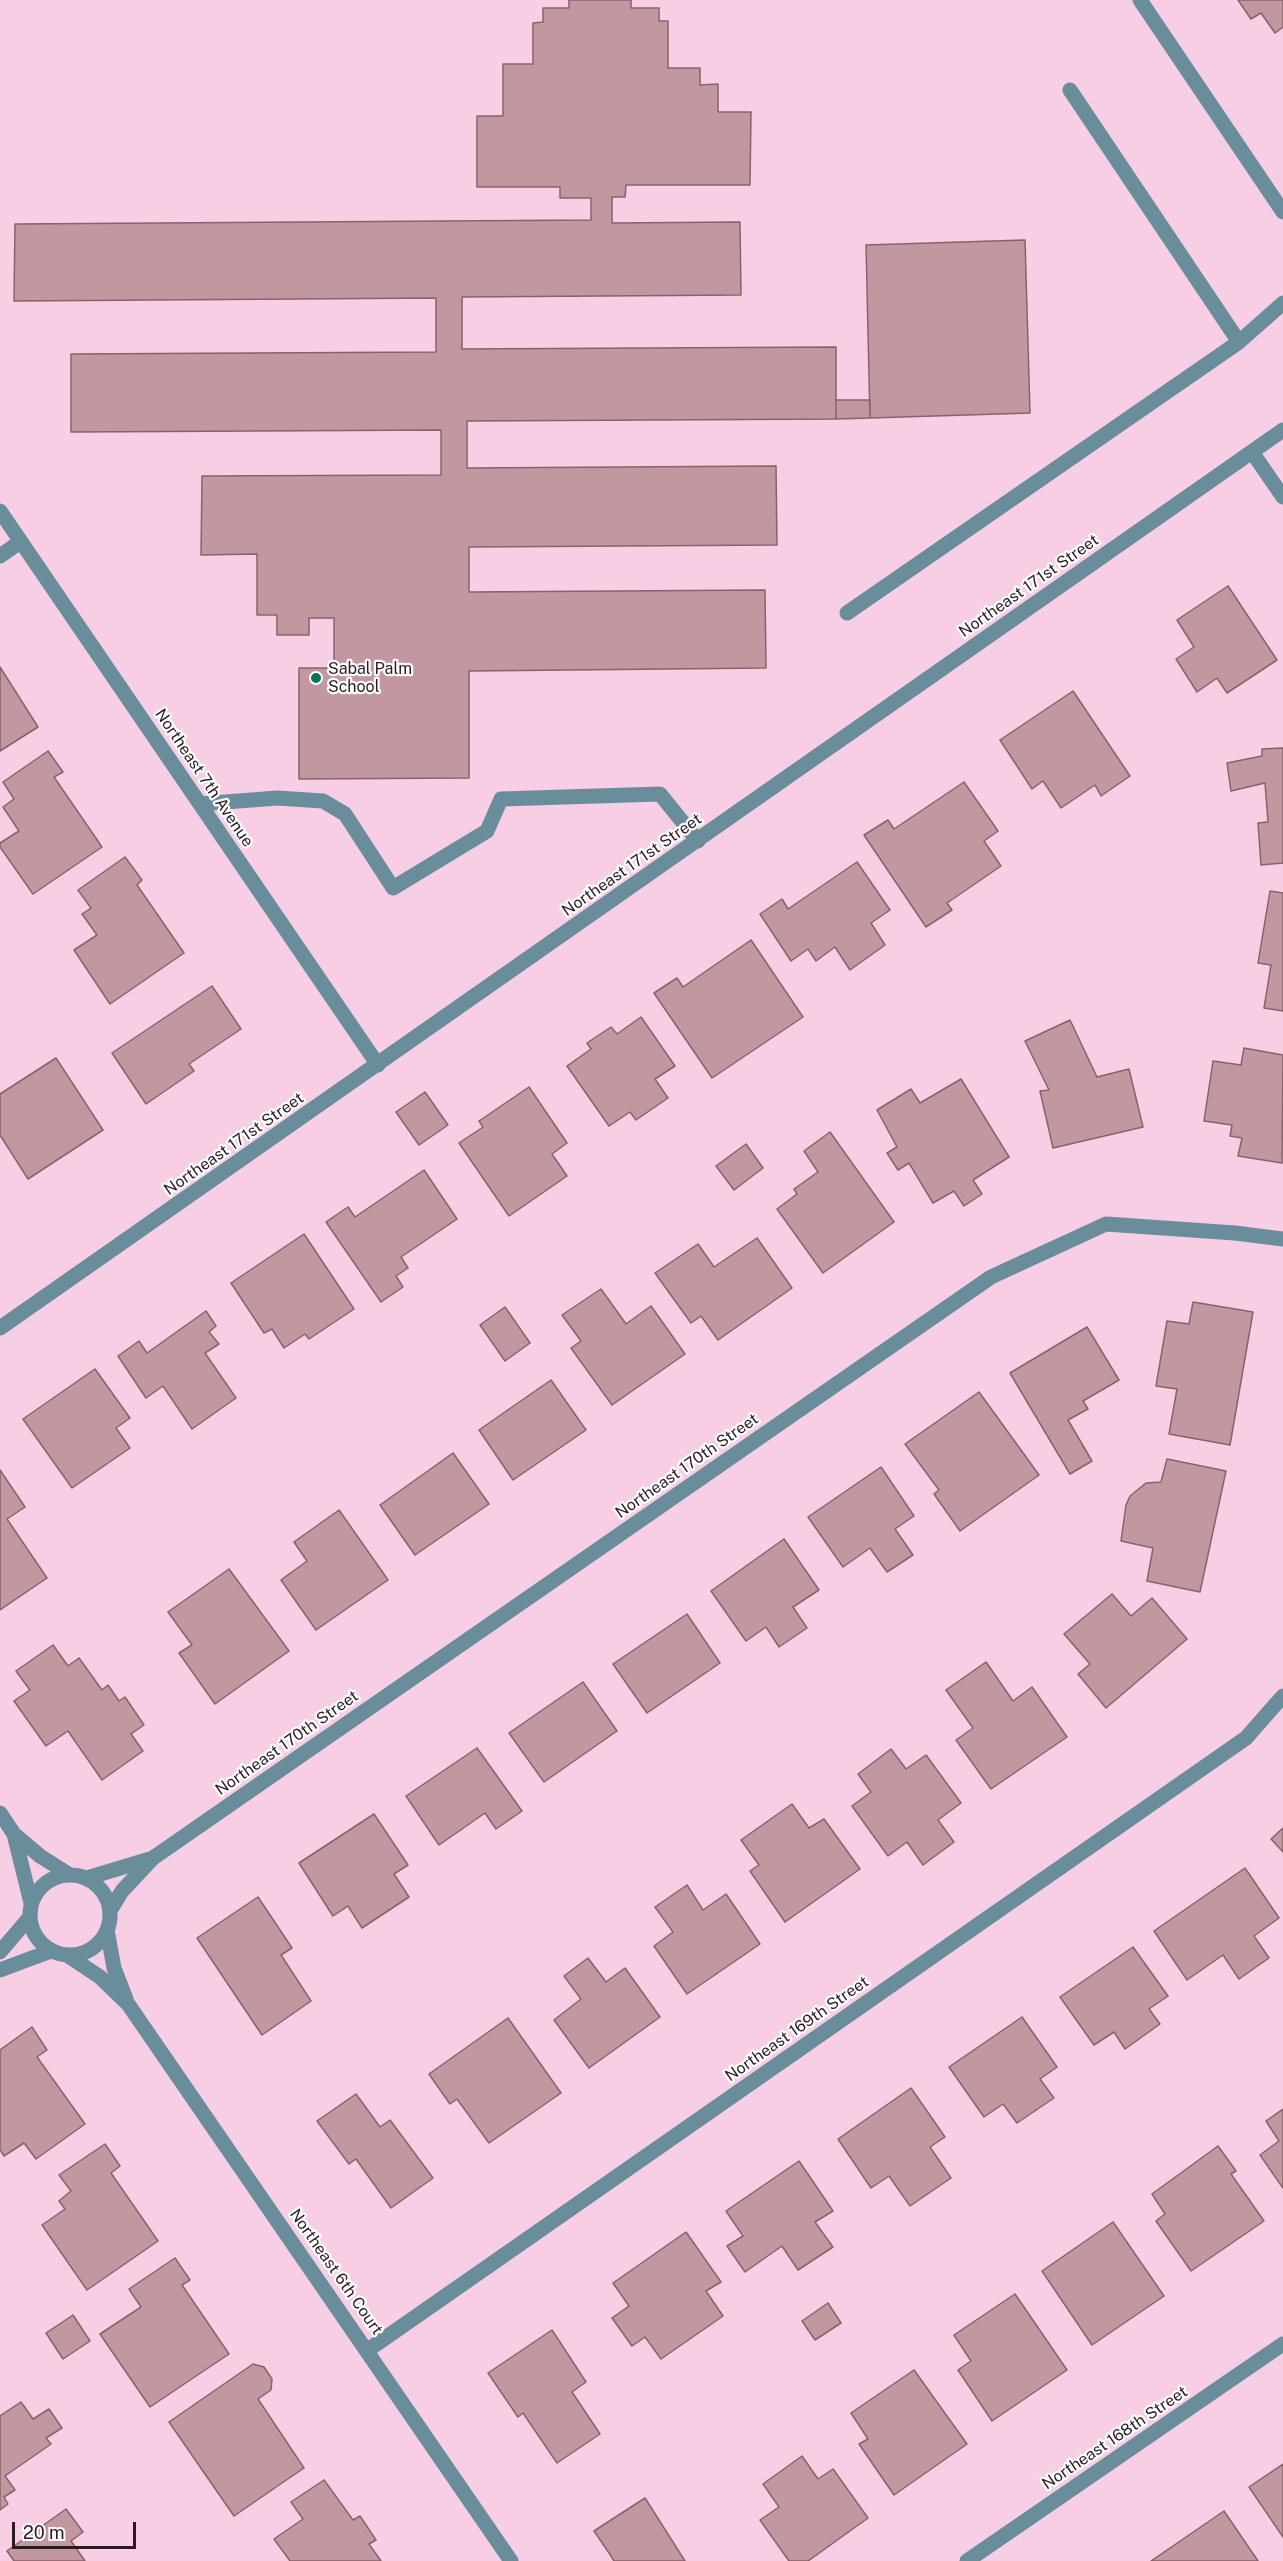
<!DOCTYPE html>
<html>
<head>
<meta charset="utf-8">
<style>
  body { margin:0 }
  #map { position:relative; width:1283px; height:2561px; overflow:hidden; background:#f7cee4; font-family:"Public Sans",sans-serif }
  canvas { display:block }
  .scale { position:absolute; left:12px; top:2522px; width:124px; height:27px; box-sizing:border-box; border:3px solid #2a1b23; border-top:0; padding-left:8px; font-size:18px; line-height:21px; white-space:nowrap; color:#2a1b23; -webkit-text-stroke:4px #fdfdfd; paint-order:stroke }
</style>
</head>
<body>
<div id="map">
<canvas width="1283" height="2561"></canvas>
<div class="scale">20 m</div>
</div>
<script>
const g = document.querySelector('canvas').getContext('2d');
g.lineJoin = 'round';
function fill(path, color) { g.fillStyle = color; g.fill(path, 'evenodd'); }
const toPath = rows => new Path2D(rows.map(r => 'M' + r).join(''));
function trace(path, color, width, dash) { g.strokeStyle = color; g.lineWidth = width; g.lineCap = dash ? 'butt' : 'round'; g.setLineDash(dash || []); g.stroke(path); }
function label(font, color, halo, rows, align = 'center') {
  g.font = font + ' "Public Sans",sans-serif'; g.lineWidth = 4.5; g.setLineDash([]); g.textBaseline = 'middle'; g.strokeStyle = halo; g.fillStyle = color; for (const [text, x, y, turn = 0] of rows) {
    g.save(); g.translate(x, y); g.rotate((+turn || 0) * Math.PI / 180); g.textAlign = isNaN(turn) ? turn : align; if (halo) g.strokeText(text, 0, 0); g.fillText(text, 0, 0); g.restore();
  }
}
const building = toPath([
  [569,0,631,0,631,8,659,8,659,21,668,21,668,68,700,68,700,85,718,84,718,112,751,112,750,185,626,185,625,197,612,197,612,223,740,222,741,295,462,297,462,349,836,347,836,419,467,421,467,468,776,466,777,545,469,547,469,592,765,590,766,668,469,671,469,778,299,779,299,668,334,668,334,618,309,618,309,635,277,635,277,615,257,615,257,554,201,555,202,476,441,475,441,430,71,432,71,354,436,352,436,298,14,301,15,224,591,220,591,198,560,198,560,187,477,187,477,116,503,116,503,64,533,64,533,23,543,22,543,8,569,8,569,0],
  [1238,0,1283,0,1283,27,1275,33,1261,13,1251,19,1238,0],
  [1025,240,1030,413,870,418,866,245,1025,240],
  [836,400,870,400,870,418,836,419,836,400],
  [1228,586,1277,660,1227,693,1217,678,1197,692,1176,659,1194,647,1177,620,1228,586],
  [0,667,38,727,0,751,0,667],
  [1073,691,1130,776,1101,796,1095,785,1061,808,1043,781,1032,789,1000,740,1073,691],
  [1283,748,1283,863,1261,865,1258,823,1268,822,1265,783,1231,791,1227,763,1262,756,1262,749,1283,748],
  [48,751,63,772,54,777,102,847,33,894,0,847,0,843,19,831,3,807,14,799,3,782,48,751],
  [964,782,998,831,984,841,1001,866,947,903,952,910,926,927,864,835,888,820,894,829,964,782],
  [125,857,142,880,137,885,184,953,110,1004,74,950,97,935,82,914,91,908,78,890,125,857],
  [857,862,890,910,871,923,885,945,850,970,835,947,816,961,808,949,791,961,760,914,782,899,788,909,857,862],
  [1270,891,1283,893,1283,1011,1264,1008,1271,965,1258,963,1270,891],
  [751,940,803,1017,712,1078,654,993,677,978,683,987,751,940],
  [212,986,241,1029,189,1064,194,1071,146,1104,112,1053,212,986],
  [641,1017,675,1066,655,1079,668,1098,636,1120,630,1112,609,1126,567,1066,591,1049,587,1043,611,1027,617,1034,641,1017],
  [1070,1020,1097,1077,1129,1069,1143,1127,1053,1148,1040,1091,1049,1090,1025,1041,1070,1020],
  [1244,1048,1283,1055,1282,1163,1238,1156,1242,1138,1230,1136,1232,1125,1204,1121,1213,1061,1241,1065,1244,1048],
  [56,1058,103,1130,28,1179,0,1135,0,1094,56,1058],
  [961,1079,1009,1157,973,1180,982,1194,964,1206,954,1191,933,1203,909,1163,898,1170,887,1153,897,1147,877,1110,911,1089,920,1103,961,1079],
  [529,1087,567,1143,552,1154,567,1176,509,1216,459,1143,483,1127,479,1121,529,1087],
  [425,1092,448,1125,419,1145,396,1112,425,1092],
  [830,1132,894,1222,823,1273,777,1209,797,1194,794,1189,818,1172,804,1151,830,1132],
  [746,1144,763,1168,734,1190,716,1166,746,1144],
  [424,1170,457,1219,401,1257,408,1268,396,1276,403,1287,381,1302,326,1222,348,1207,355,1217,424,1170],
  [304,1234,354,1309,309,1339,305,1334,284,1348,272,1329,264,1333,231,1283,304,1234],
  [757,1238,792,1288,718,1340,701,1316,691,1323,655,1273,698,1244,714,1267,757,1238],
  [601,1289,626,1324,651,1306,685,1354,612,1405,571,1348,581,1341,562,1315,601,1289],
  [1193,1302,1253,1312,1230,1445,1169,1434,1177,1389,1156,1386,1167,1321,1189,1324,1193,1302],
  [505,1307,530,1343,505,1361,480,1325,505,1307],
  [206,1311,216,1326,209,1332,219,1344,205,1353,236,1398,192,1429,163,1386,146,1398,118,1356,139,1341,147,1353,206,1311],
  [1087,1327,1119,1380,1083,1401,1088,1409,1068,1420,1092,1461,1070,1474,1010,1373,1087,1327],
  [95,1369,130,1418,116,1428,130,1448,72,1488,23,1419,95,1369],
  [551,1380,586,1430,513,1480,479,1430,551,1380],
  [979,1392,1039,1475,960,1531,934,1494,939,1490,905,1444,979,1392],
  [453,1453,489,1504,415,1555,380,1505,453,1453],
  [1167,1459,1226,1471,1200,1592,1147,1581,1153,1548,1121,1541,1126,1505,1130,1496,1146,1483,1161,1482,1167,1459],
  [881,1467,914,1516,895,1529,913,1555,887,1572,870,1548,843,1567,808,1517,881,1467],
  [0,1470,25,1507,7,1519,47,1578,0,1610,0,1470],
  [339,1510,388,1580,316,1630,281,1580,307,1561,294,1542,339,1510],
  [784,1539,819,1590,793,1607,807,1628,779,1647,766,1627,746,1641,711,1591,784,1539],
  [229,1569,289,1651,215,1704,179,1653,192,1645,168,1612,229,1569],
  [1112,1594,1131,1616,1152,1598,1187,1639,1106,1708,1078,1674,1090,1664,1064,1634,1112,1594],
  [687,1614,720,1663,647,1713,613,1664,687,1614],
  [53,1645,68,1666,79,1658,102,1690,108,1685,119,1701,125,1697,144,1725,131,1734,143,1751,102,1780,68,1731,46,1746,14,1701,30,1690,16,1671,53,1645],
  [986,1662,1013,1701,1032,1687,1067,1737,991,1789,956,1740,973,1728,946,1690,986,1662],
  [583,1682,617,1731,544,1782,509,1733,583,1682],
  [477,1748,522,1811,496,1829,485,1813,439,1845,406,1796,477,1748],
  [891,1749,906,1769,926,1755,961,1803,938,1820,954,1842,923,1865,907,1842,888,1856,852,1806,871,1792,858,1774,891,1749],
  [792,1804,809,1828,824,1819,860,1869,785,1922,750,1871,759,1865,741,1840,792,1804],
  [374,1814,408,1865,394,1874,409,1897,362,1928,348,1906,333,1916,299,1863,374,1814],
  [1283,1828,1283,1852,1271,1839,1283,1828],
  [1245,1868,1279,1918,1254,1936,1269,1958,1239,1979,1223,1955,1187,1980,1154,1931,1245,1868],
  [687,1885,703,1910,726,1894,760,1944,687,1994,654,1946,673,1932,655,1907,687,1885],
  [258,1897,292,1948,281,1955,311,2001,262,2035,197,1938,258,1897],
  [1133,1947,1168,1996,1149,2009,1160,2024,1125,2049,1114,2032,1094,2045,1060,1997,1133,1947],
  [588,1958,606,1982,625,1968,660,2017,589,2068,554,2020,581,1999,564,1976,588,1958],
  [1022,2017,1057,2067,1040,2079,1054,2098,1017,2123,1003,2104,984,2117,949,2067,1022,2017],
  [508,2018,561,2093,489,2143,457,2099,450,2104,429,2074,508,2018],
  [32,2027,47,2050,37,2057,85,2124,36,2159,24,2143,4,2156,0,2150,0,2050,32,2027],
  [911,2088,945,2137,930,2147,951,2178,910,2206,889,2176,871,2188,838,2139,911,2088],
  [356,2094,380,2127,390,2120,433,2178,391,2208,356,2159,349,2164,317,2121,356,2094],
  [1283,2109,1283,2188,1260,2155,1279,2141,1266,2121,1283,2109],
  [105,2144,120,2166,111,2173,158,2241,87,2290,42,2225,65,2209,59,2201,71,2191,59,2175,105,2144],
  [1218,2146,1236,2171,1231,2174,1264,2221,1191,2271,1156,2221,1165,2214,1152,2194,1218,2146],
  [799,2161,833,2211,815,2222,833,2247,798,2270,782,2246,745,2272,727,2246,743,2236,726,2211,799,2161],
  [1113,2222,1164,2296,1092,2345,1042,2271,1113,2222],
  [686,2232,721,2282,706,2291,723,2316,661,2359,645,2337,632,2346,612,2318,629,2306,613,2283,686,2232],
  [175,2258,190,2280,182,2285,229,2354,150,2407,100,2334,141,2307,129,2289,175,2258],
  [1015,2294,1067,2370,992,2421,958,2370,971,2361,954,2335,1015,2294],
  [828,2303,841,2323,815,2340,802,2321,828,2303],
  [73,2315,90,2341,63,2359,46,2333,73,2315],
  [552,2330,586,2382,572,2392,600,2434,557,2463,523,2413,518,2417,488,2373,552,2330],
  [253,2364,264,2367,272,2379,271,2390,258,2399,304,2468,234,2516,169,2422,253,2364],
  [914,2370,967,2444,894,2495,859,2444,868,2439,851,2413,914,2370],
  [21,2402,33,2419,49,2409,62,2428,46,2438,51,2444,5,2476,15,2490,4,2497,8,2504,0,2510,0,2416,21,2402],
  [802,2456,818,2479,833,2469,868,2518,808,2561,789,2561,760,2520,779,2507,763,2484,802,2456],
  [1283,2464,1283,2537,1249,2487,1283,2464],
  [324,2480,353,2520,360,2516,376,2540,369,2544,381,2561,290,2561,274,2539,303,2519,291,2502,324,2480],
  [645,2498,685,2561,614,2561,609,2553,594,2531,645,2498],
  [66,2509,83,2532,71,2541,85,2561,14,2561,7,2551,66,2509],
  [1224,2511,1258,2561,1151,2561,1224,2511]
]);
fill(building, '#c397a0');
trace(building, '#8a616a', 1.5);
trace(toPath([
  [1140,0,1283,212],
  [1070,90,1239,342],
  [1252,452,1283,497],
  [0,511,378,1065],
  [0,556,20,542],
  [847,613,1239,342,1283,303],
  [200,804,277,798,323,801,345,814,393,888,487,831,501,799,660,794,698,841],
  [0,1328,1283,430],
  [0,1813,14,1834,31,1903],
  [14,1834,40,1856,70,1875],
  '30 1915a40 40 0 1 1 80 0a40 40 0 1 1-80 0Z',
  [87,1878,150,1859],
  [110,1911,122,1891,153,1858,991,1277,1106,1224,1235,1233,1283,1239],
  [107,1930,114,1968,126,1999],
  [0,1952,29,1918],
  [67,1955,100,1977,128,2004,511,2561],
  [0,1970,51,1951],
  [368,2350,1246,1738,1283,1696],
  [967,2561,1283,2344]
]), '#6a8d9c', 15);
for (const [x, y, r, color] of [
  [316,678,6,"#007855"]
]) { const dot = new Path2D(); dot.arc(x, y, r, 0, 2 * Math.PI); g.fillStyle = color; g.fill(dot); trace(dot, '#fdfdfd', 2); }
label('16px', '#2a1b23', '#fdfdfd', [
  ["Northeast 171st Street",1029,586,-35],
  ["Northeast 7th Avenue",204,778,56],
  ["Northeast 171st Street",632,865,-35],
  ["Northeast 171st Street",234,1144,-35],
  ["Northeast 170th Street",687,1466,-35],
  ["Northeast 170th Street",287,1743,-35],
  ["Northeast 169th Street",797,2029,-35],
  ["Northeast 6th Court",336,2272,55],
  ["Northeast 168th Street",1115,2438,-34]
]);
label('16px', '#2a1b23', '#fdfdfd', [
  ["Sabal Palm",328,669],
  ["School",328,687]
], 'left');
</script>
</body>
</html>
